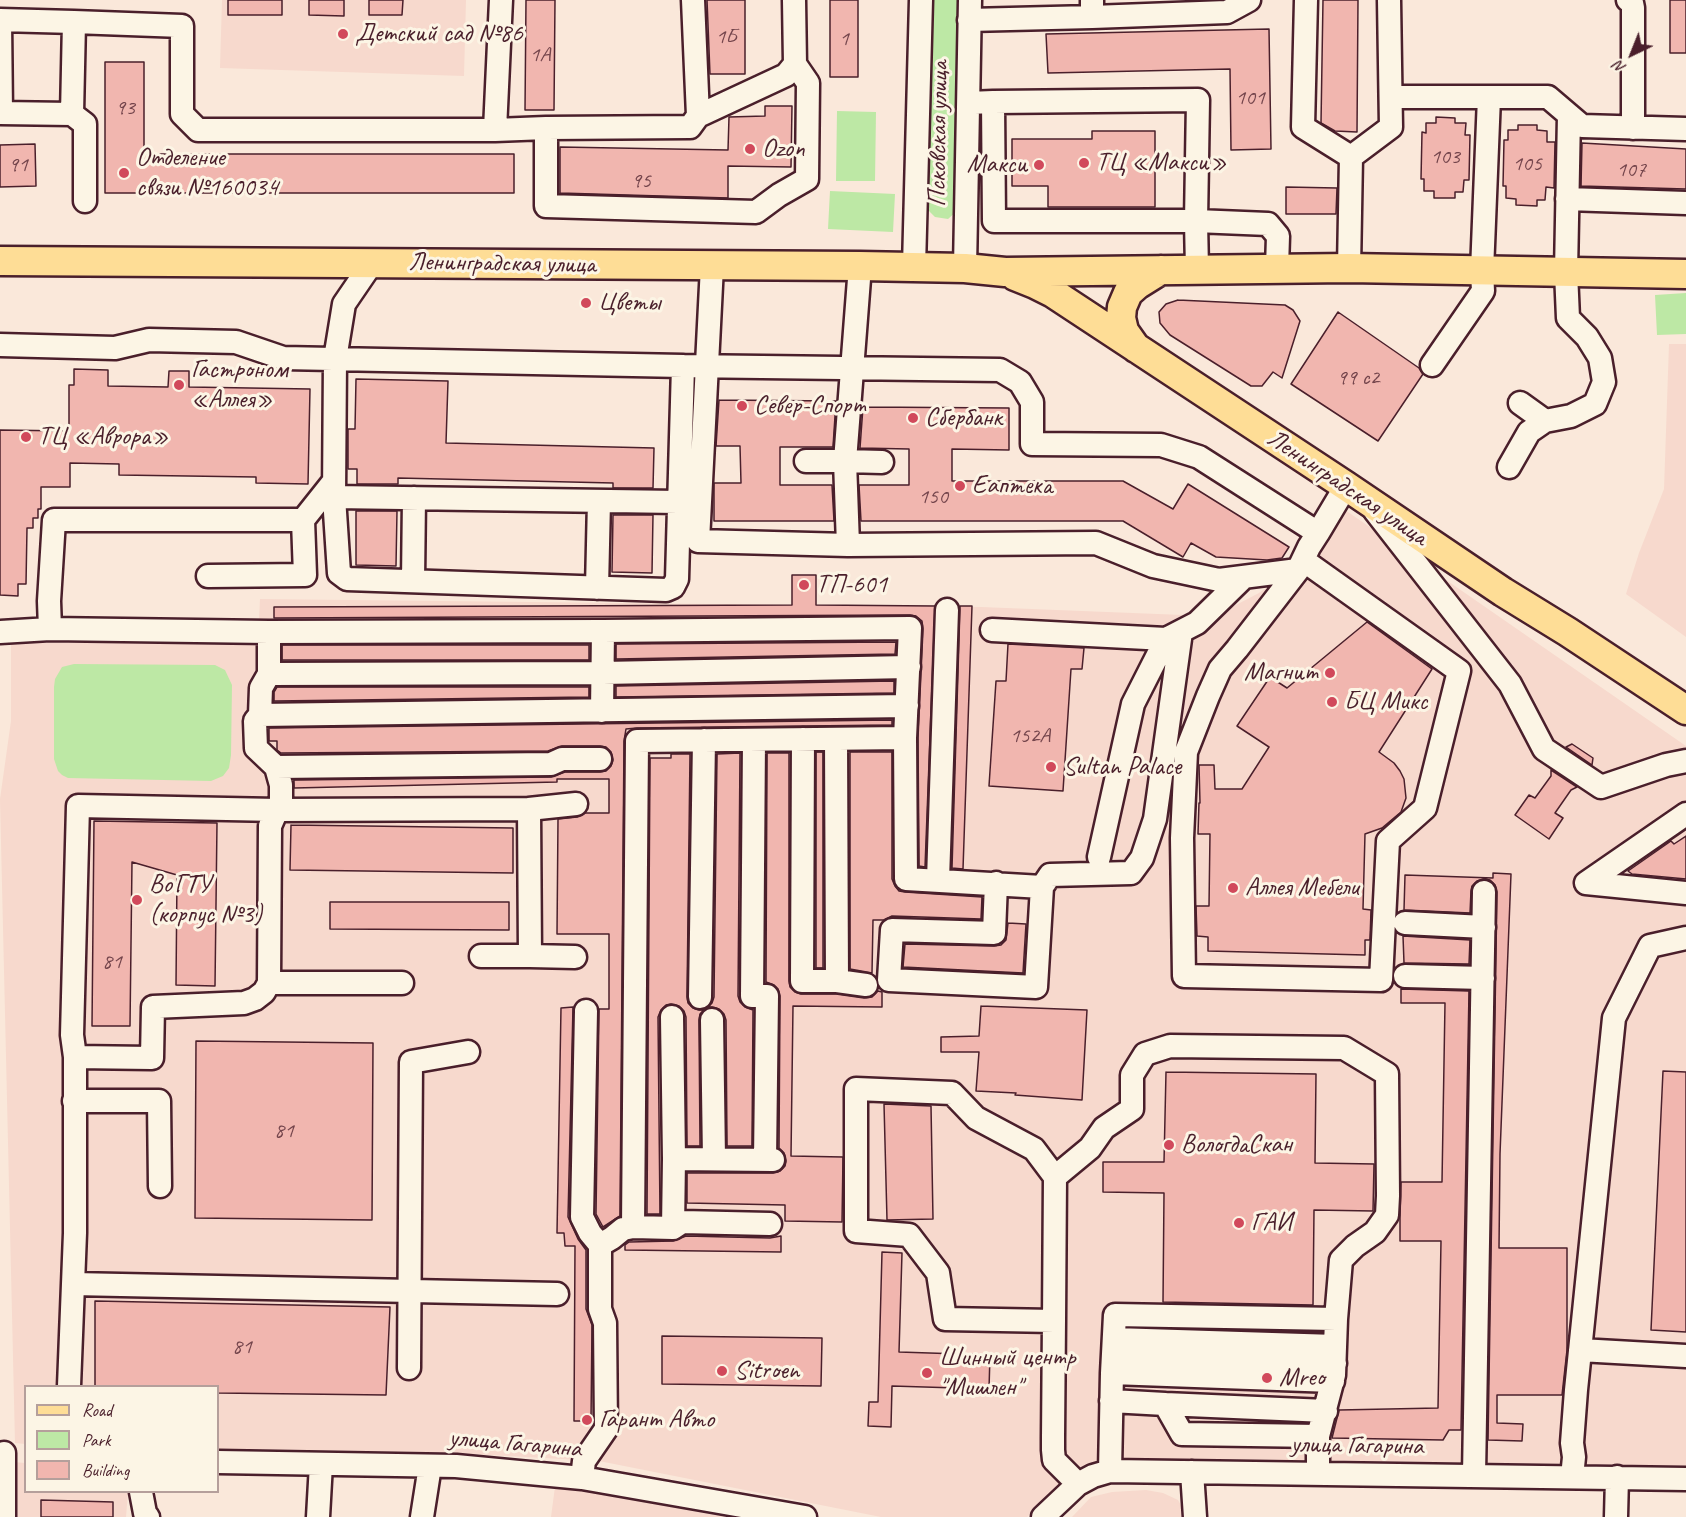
<!DOCTYPE html>
<html>
<head>
<meta charset="utf-8">
<style>
  body { margin:0 }
  #map { position:relative; width:1686px; height:1517px; overflow:hidden; background:#fae8da; font-family:Caveat,sans-serif }
  canvas { display:block }
  .legend { position:absolute; left:24px; top:1385px; width:195px; height:108px; box-sizing:border-box; background:#fcf5e5; border:2px solid #b59f9b; margin:0; padding:8px 10px; list-style:none; font-size:18px; color:#4a1f2b }
  .legend li { display:flex; align-items:center; gap:12px; height:30px }
  .legend b { width:30px; border:2px solid #b59f9b }
  .north { position:absolute; left:1602px; top:24px; width:60px; height:60px; -webkit-text-stroke:4px #fcf5e5; paint-order:stroke; rotate:223deg; font-size:16px; font-weight:700; line-height:24px; text-align:center; color:#4a1f2b }
  .north::after { content:''; display:block; margin:auto; width:21px; height:27px; background:#4a1f2b; clip-path:polygon(50% 0,100% 100%,50% 72%,0 100%) }
</style>
</head>
<body>
<div id="map">
<canvas width="1686" height="1517"></canvas>
<ul class="legend">
<li><b style="height:8px;background:#fedd96"></b>Road</li>
<li><b style="height:16px;background:#bde8a5"></b>Park</li>
<li><b style="height:16px;background:#f1b6af"></b>Building</li>
</ul>
<div class="north">N</div>
</div>
<script>
const g = document.querySelector('canvas').getContext('2d');
g.lineJoin = 'round';
function fill(path, color) { g.fillStyle = color; g.fill(path, 'evenodd'); }
const toPath = rows => new Path2D(rows.map(r => 'M' + r).join(''));
function trace(path, color, width, dash) { g.strokeStyle = color; g.lineWidth = width; g.lineCap = dash ? 'butt' : 'round'; g.setLineDash(dash || []); g.stroke(path); }
function label(font, color, halo, rows, align = 'center') {
  g.font = font + ' Caveat,sans-serif'; g.lineWidth = 6; g.setLineDash([]); g.textBaseline = 'middle'; g.strokeStyle = halo; g.fillStyle = color; for (const [text, x, y, turn = 0] of rows) {
    g.save(); g.translate(x, y); g.rotate((+turn || 0) * Math.PI / 180); g.textAlign = isNaN(turn) ? turn : align; if (halo) g.strokeText(text, 0, 0); g.fillText(text, 0, 0); g.restore();
  }
}
fill(toPath([
  [222,0,466,0,464,76,220,68],
  [1669,344,1686,344,1686,637,1626,594,1639,553,1664,489],
  [1335,503,1686,746,1686,1470,1097,1461,1080,1468,1027,1517,881,1517,599,1461,452,1453,218,1451,218,1386,26,1386,25,1444,15,1443,0,799,11,721,11,643,258,643,260,599,981,607,1183,615,1208,613,1232,607,1259,593,1282,576],
  [14,1462,25,1463,26,1492,128,1492,126,1517,14,1517],
  [556,1479,758,1517,551,1517],
  [1146,1490,1163,1493,1178,1500,1183,1509,1182,1517,1072,1517,1091,1497,1112,1492]
]), '#f7d9cd');
fill(toPath([
  [933,0,964,0,958,210,948,219,935,217,929,211,928,205],
  [837,111,876,112,875,181,836,181],
  [830,191,895,194,893,232,828,229],
  [1686,293,1686,334,1657,335,1655,295],
  [74,664,215,665,225,670,232,685,231,755,229,768,223,776,211,781,68,778,62,775,58,771,54,759,54,687,55,679,62,667]
]), '#bde8a5');
const building = toPath([
  [228,0,282,0,282,15,228,15,228,0],
  [309,0,344,0,344,16,309,15,309,0],
  [369,0,403,0,402,15,369,15,369,0],
  [526,0,555,0,554,110,525,110,526,0],
  [707,0,745,0,745,74,710,74,707,0],
  [830,0,858,0,858,77,830,77,830,0],
  [1323,0,1358,0,1357,132,1335,131,1321,123,1323,0],
  [1670,0,1686,0,1686,53,1670,53,1670,0],
  [1269,29,1271,149,1231,150,1230,69,1048,73,1046,34,1269,29],
  [105,62,144,62,144,154,514,154,514,193,105,193,105,62],
  [765,106,792,106,791,167,728,166,728,198,560,193,560,147,728,150,729,117,765,116,765,106],
  [1436,117,1455,118,1455,123,1466,123,1465,135,1470,135,1469,180,1464,180,1463,192,1455,192,1455,198,1434,198,1434,191,1424,191,1424,179,1421,179,1422,132,1426,133,1426,123,1436,123,1436,117],
  [1518,125,1537,125,1537,130,1547,131,1547,142,1555,142,1554,188,1546,187,1545,200,1537,200,1537,206,1516,205,1516,199,1506,198,1506,186,1503,186,1504,140,1508,140,1508,130,1518,130,1518,125],
  [1092,131,1155,131,1155,207,1048,207,1048,186,1012,186,1012,139,1092,139,1092,131],
  [1582,143,1686,149,1686,189,1581,186,1582,143],
  [35,144,36,186,0,187,0,145,35,144],
  [1286,187,1337,188,1336,214,1286,214,1286,187],
  [1178,300,1285,305,1293,310,1300,321,1282,378,1273,372,1262,386,1251,386,1170,335,1160,323,1159,312,1166,304,1178,300],
  [1338,312,1419,368,1423,374,1378,441,1291,384,1338,312],
  [74,369,108,370,108,386,168,387,169,371,189,371,189,387,310,389,308,484,256,483,256,477,119,475,119,464,70,463,70,487,41,487,41,509,38,509,38,518,33,518,33,528,27,528,26,584,18,584,18,596,0,595,0,430,69,431,69,385,74,385,74,369],
  [356,379,448,381,446,443,654,448,653,488,613,488,613,483,398,478,398,484,357,484,357,469,348,469,348,429,355,429,356,379],
  [719,400,836,401,833,447,780,447,780,485,832,485,834,521,714,521,714,483,741,483,740,446,716,446,719,400],
  [863,407,1009,408,1009,450,952,449,952,481,1123,481,1173,509,1188,484,1289,547,1282,558,1267,560,1216,557,1191,543,1183,557,1123,521,861,521,859,485,909,485,909,449,860,448,863,407],
  [356,511,397,511,396,566,356,565,356,511],
  [613,515,653,515,652,573,612,572,613,515],
  [792,575,816,575,816,605,935,606,925,867,919,866,918,738,923,629,922,621,916,616,910,615,274,618,274,607,792,605,792,575],
  [960,606,972,606,963,869,952,868,960,606],
  [1367,622,1432,669,1379,752,1394,763,1400,771,1404,779,1406,798,1401,812,1382,828,1365,834,1363,909,1371,910,1370,940,1365,940,1365,955,1208,951,1208,937,1197,936,1196,906,1209,906,1210,834,1198,834,1199,803,1200,803,1199,765,1214,765,1215,789,1242,789,1269,747,1237,726,1270,677,1287,688,1367,622],
  [896,642,895,654,616,659,616,644,896,642],
  [1008,644,1084,648,1082,669,1071,669,1063,791,989,786,996,681,1006,681,1008,644],
  [282,645,589,645,589,660,282,660,282,645],
  [894,681,894,693,616,697,616,686,894,681],
  [277,687,589,687,589,697,274,701,274,692,277,687],
  [892,720,892,725,637,728,626,729,624,741,620,1216,603,1227,596,1214,599,1009,609,1009,609,934,557,934,558,819,577,817,585,813,609,813,609,779,557,779,557,782,294,788,294,780,551,777,565,772,600,772,606,771,611,766,613,760,611,752,606,747,600,746,562,746,548,751,281,753,277,750,277,741,269,741,269,728,892,720],
  [1572,744,1593,758,1592,765,1566,747,1572,744],
  [816,752,823,752,823,968,816,968,816,752],
  [850,752,892,752,892,879,895,886,899,891,905,892,982,897,981,919,892,916,884,920,873,920,872,973,850,969,850,752],
  [740,753,738,996,740,1002,745,1007,753,1010,752,1146,727,1146,726,1020,724,1014,719,1009,712,1007,708,1007,712,1003,714,997,717,754,740,753],
  [767,753,789,753,789,981,790,987,795,992,801,994,836,994,864,998,872,997,878,991,882,992,882,1007,793,1006,791,1156,843,1157,842,1222,785,1221,785,1205,687,1203,687,1173,773,1173,780,1171,785,1166,786,1161,784,1153,779,1148,780,996,778,989,774,985,766,982,767,753],
  [671,754,690,754,687,997,688,1003,693,1008,699,1010,704,1010,700,1014,699,1020,700,1146,687,1146,686,1017,684,1011,679,1006,671,1004,666,1005,661,1010,658,1017,660,1214,647,1214,650,758,671,758,671,754],
  [1551,770,1577,787,1571,790,1555,813,1563,818,1549,839,1515,815,1529,795,1535,798,1551,776,1551,770],
  [94,821,217,823,215,986,176,985,177,875,132,862,130,1026,92,1026,94,821],
  [291,825,513,828,513,873,290,870,291,825],
  [1686,836,1686,879,1632,874,1628,871,1671,841,1674,844,1686,836],
  [1493,873,1511,874,1500,1154,1499,1248,1567,1248,1567,1350,1562,1395,1497,1395,1497,1423,1523,1424,1522,1441,1488,1440,1497,892,1495,885,1490,880,1484,879,1477,881,1472,886,1471,891,1470,913,1404,910,1405,875,1493,878,1493,873],
  [330,902,509,902,509,930,330,929,330,902],
  [1008,923,1026,924,1023,973,903,967,905,944,994,946,1001,945,1006,940,1008,923],
  [1403,936,1470,940,1469,964,1404,963,1403,936],
  [1401,989,1469,991,1461,1430,1449,1430,1443,1440,1332,1438,1339,1410,1438,1408,1441,1241,1400,1241,1400,1217,1401,1182,1442,1182,1445,1003,1401,1003,1401,989],
  [981,1006,1087,1010,1082,1100,1015,1095,1016,1093,976,1091,979,1052,941,1052,941,1037,979,1036,981,1006],
  [573,1007,568,1217,578,1239,586,1250,586,1309,592,1325,591,1421,574,1421,575,1246,565,1246,564,1233,557,1233,561,1008,573,1007],
  [196,1041,373,1043,372,1220,195,1218,196,1041],
  [1663,1071,1686,1072,1686,1332,1651,1330,1663,1071],
  [1166,1072,1316,1074,1315,1163,1374,1164,1373,1211,1314,1210,1313,1305,1163,1302,1164,1193,1103,1192,1103,1162,1164,1162,1166,1072],
  [884,1104,931,1106,933,1219,887,1220,884,1104],
  [686,1236,770,1238,781,1236,781,1252,625,1250,625,1245,629,1242,673,1241,686,1236],
  [882,1252,902,1253,899,1352,990,1355,989,1389,892,1386,891,1427,868,1426,869,1402,878,1402,882,1252],
  [95,1301,390,1307,386,1395,218,1393,218,1386,95,1386,95,1301],
  [662,1336,822,1338,821,1386,662,1384,662,1336],
  [41,1500,113,1502,113,1517,41,1517,41,1500]
]);
fill(building, '#f1b6af');
trace(building, '#4a1f2b', 1.5);
const minor = toPath([
  [693,0,698,116],
  [1092,0,1092,17,1227,12,1249,0],
  [1306,0,1303,127,1351,157],
  [1628,0,1632,3,1633,8,1633,128],
  [969,20,1092,17],
  [74,22,72,114,85,124,85,201],
  [1391,97,1548,97,1582,126,1686,129],
  [993,102,1198,100,1196,221,1268,224,1278,236,1277,268],
  [969,103,993,102,994,221,1196,221,1197,270],
  [0,113,72,114],
  [1,113,0,20,74,22,182,26,182,114,198,130,495,130,546,128,690,127,698,116,786,75,795,64,794,0],
  [546,128,546,206,756,212,779,195,807,179,808,83,795,64],
  [495,130,501,0],
  [1567,199,1686,203],
  [372,263,344,304,335,359,334,497,339,573,347,579,666,590,673,587,677,579,683,366,1000,370,1020,382,1032,402,1032,444,1161,445,1199,457,1318,533,1346,486],
  [712,266,698,541,848,545],
  [914,267,921,0],
  [965,268,970,0],
  [1349,268,1351,157,1391,127,1389,0],
  [0,345,115,348,149,340,236,342,283,358,683,366],
  [1432,365,1483,291,1482,271,1489,97],
  [1520,403,1545,421],
  [806,461,845,461,860,266],
  [882,462,845,461,848,545,1096,543,1153,566,1219,580,1298,570],
  [1509,467,1529,432,1545,421,1571,416,1595,404,1604,382,1600,358,1587,337,1568,318,1566,272,1569,115],
  [334,497,678,502],
  [1375,511,1510,684,1544,749,1601,787,1666,765,1686,761],
  [1303,560,1459,671,1425,808,1388,841,1381,980,1184,976,1182,838,1186,752,1208,696,1220,669,1237,649,1298,570,1309,547,1318,533],
  [208,576,305,575,303,520,334,481],
  [413,581,414,498],
  [597,588,599,501],
  [50,629,269,632,603,631,910,628,905,738,906,879,1042,887],
  [992,630,1166,639],
  [0,632,50,629,49,601,54,520,303,520],
  [269,674,603,673,909,667],
  [602,711,603,631],
  [260,715,907,706],
  [803,739,802,981,837,981,866,985],
  [836,739,837,981],
  [754,740,752,996,767,996,765,1160],
  [276,767,551,764,562,759,600,759],
  [529,809,576,804],
  [1686,814,1586,883,1686,893],
  [1099,857,1133,704,1166,639,1197,623,1244,577],
  [938,880,947,610],
  [996,883,994,933,892,930,889,980,1036,987,1042,887,1050,875,1131,873,1142,858,1155,819,1181,632],
  [1405,923,1484,927],
  [530,956,575,957],
  [1405,976,1483,978],
  [269,983,402,983],
  [700,997,704,740],
  [586,1011,582,1217,590,1233,600,1245],
  [672,1017,674,1159,673,1228],
  [712,1020,714,1159],
  [75,1057,152,1058,153,1007,244,1003,255,999,264,992,269,983,270,826,281,801,281,785,276,767,256,748,255,721,260,715,261,688,269,674,269,632],
  [74,1101,159,1101,160,1186],
  [674,1159,773,1160],
  [1055,1177,1090,1148,1104,1128,1132,1109,1132,1075,1145,1054,1170,1046,1344,1048,1387,1074,1388,1196,1387,1215,1375,1232,1355,1246,1341,1260,1336,1319],
  [633,1227,637,741,905,738],
  [73,1284,557,1294],
  [1054,1321,945,1319,938,1273,909,1235,856,1231,856,1089,952,1093,976,1118,1034,1149,1055,1177,1054,1321,1053,1437,1053,1450,1054,1460,1078,1484],
  [1114,1339,1335,1346],
  [1580,1350,1686,1356],
  [1113,1355,1335,1363],
  [409,1368,411,1062,468,1052],
  [1112,1373,1333,1381],
  [69,1386,75,1233,75,1057,72,1035,78,806,277,810,529,809,530,956,481,956],
  [1111,1401,1165,1404],
  [1318,1436,1182,1434,1165,1404,1326,1411],
  [4,1453,4,1517],
  [218,1462,456,1466,582,1478,805,1517],
  [1110,1471,1112,1373,1115,1315,1336,1319,1334,1375,1318,1436,1318,1474],
  [1192,1472,1195,1517],
  [1474,1475,1484,892],
  [1572,1477,1574,1457,1572,1443,1576,1390,1614,1018,1650,946,1686,938],
  [582,1478,584,1461,606,1429,605,1323,600,1309,600,1245,612,1238,623,1229,633,1227,673,1228,682,1222,770,1224],
  [141,1492,145,1513,148,1517],
  [318,1517,321,1464],
  [422,1517,430,1466],
  [1043,1517,1078,1484,1093,1476,1110,1471,1686,1479],
  [1616,1517,1617,1477]
]);
const major = toPath([
  [0,261,860,266,965,268,1005,272,1349,268,1686,274],
  [1015,276,1035,284,1053,293,1346,486,1503,592,1568,632,1686,710],
  [1136,348,1124,331,1121,318,1122,307,1128,293,1137,285,1161,270]
]);
trace(minor, '#4a1f2b', 27);
trace(major, '#4a1f2b', 33);
trace(minor, '#fcf5e5', 22);
trace(major, '#fedd96', 28);
for (const [x, y, r, color] of [
  [343,34,6,"#d1495b"],
  [750,149,6,"#d1495b"],
  [1084,163,6,"#d1495b"],
  [1039,165,6,"#d1495b"],
  [124,173,6,"#d1495b"],
  [586,303,6,"#d1495b"],
  [179,385,6,"#d1495b"],
  [742,406,6,"#d1495b"],
  [913,418,6,"#d1495b"],
  [26,437,6,"#d1495b"],
  [960,486,6,"#d1495b"],
  [804,585,6,"#d1495b"],
  [1330,673,6,"#d1495b"],
  [1332,702,6,"#d1495b"],
  [1051,767,6,"#d1495b"],
  [1233,888,6,"#d1495b"],
  [137,900,6,"#d1495b"],
  [1169,1145,6,"#d1495b"],
  [1239,1223,6,"#d1495b"],
  [722,1371,6,"#d1495b"],
  [927,1373,6,"#d1495b"],
  [1267,1378,6,"#d1495b"],
  [587,1420,6,"#d1495b"]
]) { const dot = new Path2D(); dot.arc(x, y, r, 0, 2 * Math.PI); g.fillStyle = color; g.fill(dot); trace(dot, '#fcf5e5', 2); }
label('22px', '#74454c', null, [
  ["1Б",726,37],
  ["1",844,39],
  ["1А",540,55],
  ["101",1250,98],
  ["93",125,108],
  ["103",1445,157],
  ["105",1527,164],
  ["91",18,165],
  ["107",1631,170],
  ["95",641,181],
  ["99 с2",1358,378],
  ["150",933,497],
  ["152А",1030,736],
  ["81",112,962],
  ["81",284,1131],
  ["81",242,1347]
]);
label('26px', '#4a1f2b', '#fcf5e5', [
  ["Детский сад №86",355,34],
  ["Ozon",762,149],
  ["Отделение",136,158],
  ["связи №160034",136,188],
  ["ТЦ «Макси»",1096,163],
  ["Макси",1027,165,"right"],
  ["Цветы",598,303],
  ["Гастроном",191,370],
  ["«Аллея»",191,400],
  ["Север-Спорт",754,406],
  ["Сбербанк",925,418],
  ["ТЦ «Аврора»",38,437],
  ["Еаптека",972,486],
  ["ТП-601",816,585],
  ["Магнит",1318,673,"right"],
  ["БЦ Микс",1344,702],
  ["Sultan Palace",1063,767],
  ["ВоГТУ",149,885],
  ["(корпус №3)",149,915],
  ["Аллея Мебели",1245,888],
  ["ВологдаСкан",1181,1145],
  ["ГАИ",1251,1223],
  ["Шинный центр",939,1358],
  ["\"Мишлен\"",939,1388],
  ["Sitroen",734,1371],
  ["Mreo",1279,1378],
  ["Гарант Авто",599,1420]
], 'left');
label('26px', '#4a1f2b', '#fcf5e5', [
  ["Псковская улица",939,134,-89],
  ["Ленинградская улица",502,264,1],
  ["Ленинградская улица",1347,488,34],
  ["улица Гагарина",515,1444,5],
  ["улица Гагарина",1357,1446,1]
]);
</script>
</body>
</html>
